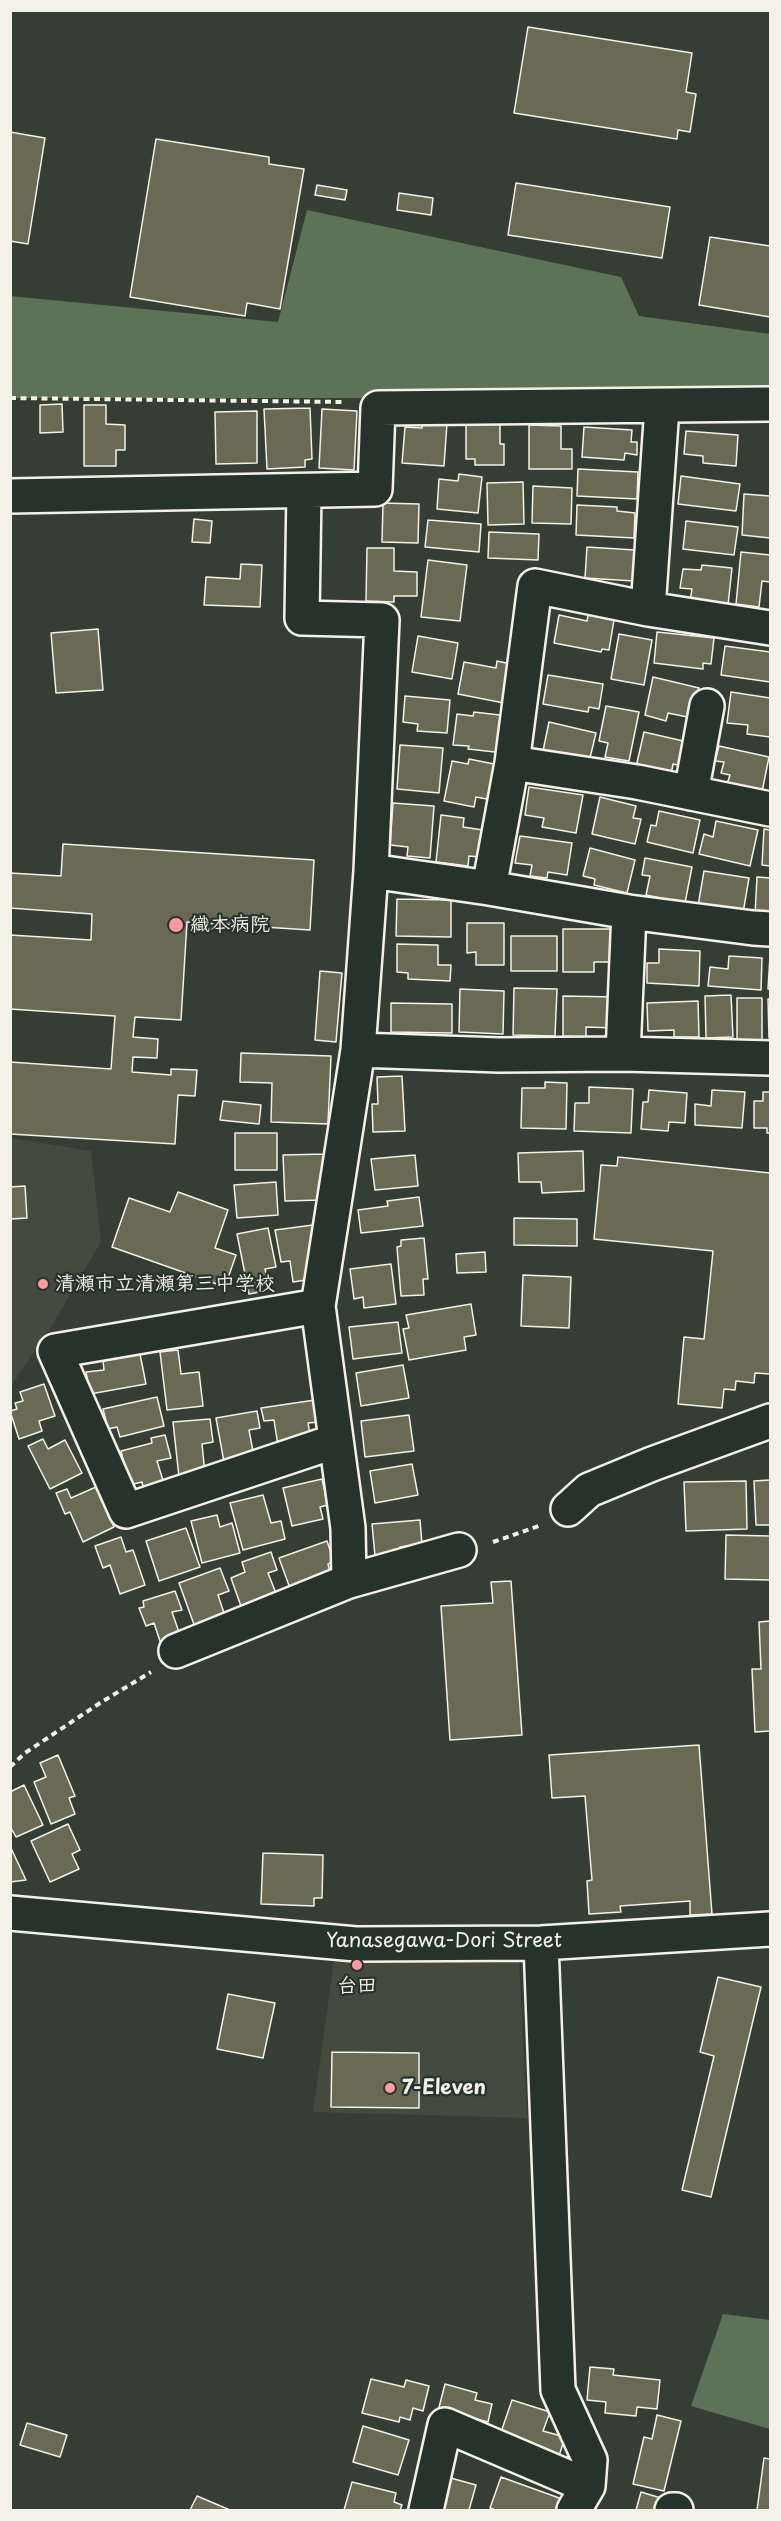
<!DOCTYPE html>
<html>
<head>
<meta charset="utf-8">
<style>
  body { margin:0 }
  #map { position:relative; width:781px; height:2521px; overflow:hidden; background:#343e35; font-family:"Playpen Sans",sans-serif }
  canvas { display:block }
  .frame { position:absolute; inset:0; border:12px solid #f4f1e8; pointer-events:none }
</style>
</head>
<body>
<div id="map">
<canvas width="781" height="2521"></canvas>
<div class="frame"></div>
</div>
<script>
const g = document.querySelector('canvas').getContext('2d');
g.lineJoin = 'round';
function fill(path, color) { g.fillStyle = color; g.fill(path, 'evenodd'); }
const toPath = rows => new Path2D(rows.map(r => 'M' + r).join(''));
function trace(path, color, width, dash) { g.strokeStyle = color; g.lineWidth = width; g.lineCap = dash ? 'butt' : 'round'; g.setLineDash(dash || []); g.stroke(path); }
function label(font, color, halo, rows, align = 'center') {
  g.font = font + ' "Playpen Sans","Klee One",sans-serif'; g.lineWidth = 4.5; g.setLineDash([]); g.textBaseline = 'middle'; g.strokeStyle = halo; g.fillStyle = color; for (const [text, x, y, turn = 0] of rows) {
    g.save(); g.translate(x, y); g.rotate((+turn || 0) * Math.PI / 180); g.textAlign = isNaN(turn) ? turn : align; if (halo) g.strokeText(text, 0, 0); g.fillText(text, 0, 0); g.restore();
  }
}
fill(toPath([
  [11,1138,91,1151,101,1242,51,1327,11,1386],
  [334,1960,519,1961,527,2118,313,2112]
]), '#444b3e');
fill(toPath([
  [307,210,621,277,639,316,770,334,770,392,374,398,11,398,10,296,278,322],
  [723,2314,770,2320,770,2429,691,2406]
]), '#5d7256');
const building = toPath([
  [528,27,692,53,686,92,696,94,690,132,678,130,677,139,514,113,528,27],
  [10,132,45,138,28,244,10,241,10,132],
  [156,139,269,157,269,164,304,169,280,309,247,303,245,316,130,297,156,139],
  [516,183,670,207,662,258,508,235,516,183],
  [317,185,347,190,345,200,315,195,317,185],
  [399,193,433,198,431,215,397,210,399,193],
  [710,237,770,246,770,317,699,305,710,237],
  [62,404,63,432,40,433,40,405,62,404],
  [84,405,106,405,106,424,125,425,125,450,116,450,116,466,84,466,84,405],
  [310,408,312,459,305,460,305,467,267,469,264,409,310,408],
  [322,409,357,411,354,470,319,468,322,409],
  [257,411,257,463,216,464,215,412,257,411],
  [466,420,500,420,500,444,504,444,504,465,475,465,475,459,466,459,466,420],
  [423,422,447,423,444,466,402,463,405,427,422,428,423,422],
  [529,425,561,426,561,449,572,449,572,469,529,469,529,425],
  [584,427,632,430,631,442,637,442,637,455,625,453,624,460,582,457,584,427],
  [686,431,738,435,736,466,703,463,703,456,684,454,686,431],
  [578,469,638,472,637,499,577,496,578,469],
  [459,474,482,477,478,513,437,509,439,479,458,481,459,474],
  [681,476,740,484,736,511,678,504,681,476],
  [523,482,524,524,488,525,487,483,523,482],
  [533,486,572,488,571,524,532,523,533,486],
  [744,494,770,496,770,538,742,535,744,494],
  [383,503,419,504,418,543,382,542,383,503],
  [577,505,617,507,617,511,635,513,634,538,576,535,577,505],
  [194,519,212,521,210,543,192,542,194,519],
  [428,520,481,524,479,552,425,547,428,520],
  [686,521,738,527,734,555,683,549,686,521],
  [489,532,539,534,538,560,488,558,489,532],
  [587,547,635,550,634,581,585,578,587,547],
  [367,548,394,548,394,571,417,572,417,596,394,596,394,602,366,601,367,548],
  [741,552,770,555,770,582,762,581,759,607,736,604,741,552],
  [428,560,467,565,460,621,421,617,428,560],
  [241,564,262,565,260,607,204,605,206,577,240,579,241,564],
  [702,565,732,568,728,605,690,601,692,589,680,588,683,569,701,570,702,565],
  [559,615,587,621,588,615,614,620,609,650,602,649,601,652,554,643,559,615],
  [98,629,103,690,56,693,51,633,98,629],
  [657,632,714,638,711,664,703,663,703,669,654,663,657,632],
  [619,634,652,640,644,685,611,679,619,634],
  [418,636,458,643,452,679,412,672,418,636],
  [725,646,770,652,770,682,721,675,725,646],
  [497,661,516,665,504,703,458,694,464,662,496,668,497,661],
  [548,675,603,684,599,709,589,707,588,712,543,704,548,675],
  [653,677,699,688,692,718,668,713,666,721,645,715,653,677],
  [731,692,770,698,770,737,747,734,748,725,727,723,731,692],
  [405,696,450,700,447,733,417,731,418,724,403,722,405,696],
  [606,706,639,712,629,761,605,757,608,743,599,741,606,706],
  [474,712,508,716,504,753,468,749,469,746,453,745,457,714,473,716,474,712],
  [549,722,596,733,589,762,543,751,549,722],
  [644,732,692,743,686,767,673,764,671,775,636,767,644,732],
  [400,745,443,748,439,793,397,789,400,745],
  [719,746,769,757,762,792,727,784,730,775,721,773,724,762,715,761,719,746],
  [469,759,499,765,492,800,476,797,474,807,444,801,452,761,468,764,469,759],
  [529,787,583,795,576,833,542,827,544,818,525,815,529,787],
  [600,797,636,806,633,818,641,819,635,844,592,834,600,797],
  [393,803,434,806,430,858,407,856,408,847,390,845,393,803],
  [659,811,700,820,693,853,647,842,651,825,656,826,659,811],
  [441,815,464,818,463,827,483,830,479,857,469,856,468,866,436,862,441,815],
  [716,821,758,830,750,866,699,854,704,834,713,837,716,821],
  [764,829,770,830,770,866,762,865,764,829],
  [520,836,572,843,567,875,548,872,547,878,530,876,532,865,515,863,520,836],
  [63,844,314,860,310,930,187,922,181,1020,135,1017,133,1037,158,1039,157,1058,133,1057,132,1072,171,1075,171,1069,197,1070,195,1096,178,1095,175,1144,10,1134,10,1062,111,1069,115,1016,10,1009,10,935,91,940,92,914,10,908,10,873,61,876,63,844],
  [590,848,635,860,627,893,594,885,595,879,583,876,590,848],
  [645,858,692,867,685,903,646,895,650,876,642,875,645,858],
  [704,871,749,878,743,913,698,906,704,871],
  [757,877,770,878,770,916,755,915,757,877],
  [397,899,451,900,451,937,396,936,397,899],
  [467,923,504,923,504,965,476,965,476,952,467,953,467,923],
  [563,929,611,929,611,962,594,962,594,972,563,972,563,929],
  [511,936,557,936,557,971,511,971,511,936],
  [397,944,438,945,438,965,451,965,450,981,408,979,408,973,397,972,397,944],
  [659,949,700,951,699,986,647,983,647,963,659,963,659,949],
  [729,956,762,958,761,990,708,986,710,967,728,969,729,956],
  [770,956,770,989,768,989,770,956],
  [320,971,342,973,336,1042,315,1040,320,971],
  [514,988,557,989,555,1036,513,1035,514,988],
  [460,989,504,991,503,1034,459,1032,460,989],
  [731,995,733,1037,706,1038,705,996,731,995],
  [563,996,616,997,616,1028,586,1027,586,1037,563,1036,563,996],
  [737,998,762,998,762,1040,737,1040,737,998],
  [768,999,770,999,770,1038,769,1038,768,999],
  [698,1001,699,1037,674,1037,674,1030,648,1031,647,1003,698,1001],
  [391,1003,452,1004,452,1033,391,1032,391,1003],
  [241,1053,331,1056,328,1124,271,1122,272,1083,240,1082,241,1053],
  [402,1076,405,1131,373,1132,372,1104,378,1104,377,1077,402,1076],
  [545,1082,567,1083,566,1129,521,1128,522,1088,545,1088,545,1082],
  [589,1087,633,1089,631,1133,574,1131,575,1103,589,1103,589,1087],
  [649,1090,687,1093,685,1123,669,1122,668,1131,641,1129,643,1102,648,1102,649,1090],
  [712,1090,745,1092,742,1128,695,1125,695,1104,711,1106,712,1090],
  [763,1092,770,1092,770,1133,767,1133,767,1128,754,1128,754,1101,763,1101,763,1092],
  [223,1101,261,1105,259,1124,220,1120,223,1101],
  [235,1133,277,1133,277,1170,235,1170,235,1133],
  [583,1151,584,1191,542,1193,541,1182,519,1182,518,1153,583,1151],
  [324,1154,325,1187,321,1200,285,1201,283,1155,324,1154],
  [415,1155,418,1186,375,1190,371,1159,415,1155],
  [618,1157,770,1173,770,1374,755,1373,754,1383,736,1381,735,1390,724,1389,722,1408,678,1404,684,1337,704,1339,713,1251,594,1239,601,1165,617,1166,618,1157],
  [276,1182,278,1215,237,1218,234,1185,276,1182],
  [25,1186,27,1218,10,1219,10,1187,25,1186],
  [178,1192,228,1210,215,1248,236,1255,225,1287,112,1247,129,1198,170,1212,178,1192],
  [419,1197,423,1226,361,1233,358,1210,388,1206,387,1201,419,1197],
  [514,1218,577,1219,577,1246,514,1245,514,1218],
  [313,1225,317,1248,312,1279,293,1282,290,1261,281,1262,275,1230,313,1225],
  [268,1228,276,1267,265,1269,268,1283,258,1285,260,1292,249,1294,237,1234,268,1228],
  [424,1238,428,1279,423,1279,424,1295,401,1296,397,1247,401,1246,401,1240,424,1238],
  [485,1252,486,1272,457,1273,456,1254,485,1252],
  [391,1264,396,1304,364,1308,363,1297,354,1299,350,1269,391,1264],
  [523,1275,571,1277,569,1328,521,1326,523,1275],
  [471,1304,476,1335,464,1337,466,1350,409,1360,403,1329,409,1328,406,1315,471,1304],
  [398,1322,402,1353,353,1359,349,1327,398,1322],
  [178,1350,181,1374,199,1372,203,1406,167,1410,160,1352,178,1350],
  [140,1354,146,1384,90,1394,86,1372,104,1370,103,1361,140,1354],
  [403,1365,409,1398,361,1406,356,1373,403,1365],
  [44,1384,55,1416,39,1421,42,1431,19,1439,10,1411,17,1409,15,1403,23,1401,20,1392,44,1384],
  [157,1397,164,1426,120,1437,117,1427,108,1429,103,1409,157,1397],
  [315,1400,319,1422,308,1423,310,1435,292,1437,293,1445,278,1446,274,1420,264,1421,261,1408,315,1400],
  [257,1411,260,1428,249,1430,254,1457,224,1462,216,1418,257,1411],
  [409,1415,414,1451,365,1457,361,1421,409,1415],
  [210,1419,213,1442,202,1444,205,1474,179,1477,173,1422,210,1419],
  [165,1435,171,1458,157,1461,165,1487,144,1492,142,1482,129,1485,121,1451,152,1443,151,1438,165,1435],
  [43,1439,48,1449,65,1440,82,1473,50,1489,28,1446,43,1439],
  [412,1464,418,1495,375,1503,370,1471,412,1464],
  [322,1479,328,1505,320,1507,323,1519,292,1526,283,1488,322,1479],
  [770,1480,770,1525,756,1525,754,1481,770,1480],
  [746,1481,747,1529,686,1531,684,1482,746,1481],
  [96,1487,114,1527,83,1542,70,1512,65,1514,56,1493,67,1489,71,1498,96,1487],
  [263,1495,271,1523,281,1521,285,1539,243,1550,230,1503,263,1495],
  [217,1515,220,1527,232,1523,240,1553,202,1563,191,1521,217,1515],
  [420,1520,422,1544,400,1547,401,1554,375,1556,372,1524,420,1520],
  [186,1528,200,1567,159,1581,146,1541,186,1528],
  [726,1535,770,1536,770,1580,725,1579,726,1535],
  [121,1537,126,1552,133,1550,145,1585,120,1594,110,1565,103,1568,95,1546,121,1537],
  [327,1541,334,1562,328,1564,330,1572,291,1591,279,1558,327,1541],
  [271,1552,277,1570,268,1573,281,1606,243,1612,231,1578,245,1572,242,1562,271,1552],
  [220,1568,229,1591,218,1595,226,1619,196,1630,179,1583,220,1568],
  [511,1581,522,1735,450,1740,441,1606,493,1603,491,1582,511,1581],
  [175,1591,182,1610,172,1612,181,1638,161,1644,154,1623,146,1626,139,1608,144,1607,143,1601,175,1591],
  [770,1621,770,1731,755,1732,752,1669,761,1669,759,1622,770,1621],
  [699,1745,712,1914,690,1915,690,1901,620,1906,621,1912,589,1914,587,1881,592,1880,585,1796,552,1798,549,1755,699,1745],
  [58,1755,75,1796,69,1798,75,1814,51,1824,34,1782,46,1777,40,1763,58,1755],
  [24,1785,43,1825,16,1837,10,1826,10,1792,24,1785],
  [68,1824,80,1850,72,1854,79,1869,50,1882,31,1841,68,1824],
  [10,1846,26,1880,10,1882,10,1846],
  [263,1853,323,1855,322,1898,314,1898,314,1906,261,1904,263,1853],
  [718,1977,761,1987,711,2197,682,2190,714,2056,700,2052,718,1977],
  [228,1994,275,2003,263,2058,217,2049,228,1994],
  [332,2052,419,2053,419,2108,331,2107,332,2052],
  [590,2367,614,2369,613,2375,660,2380,657,2409,637,2407,636,2416,605,2413,606,2402,587,2400,590,2367],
  [371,2379,404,2387,406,2380,429,2386,423,2411,413,2408,410,2420,400,2417,399,2422,362,2413,371,2379],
  [445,2384,477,2393,475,2400,492,2404,488,2422,473,2418,470,2428,436,2419,445,2384],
  [512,2400,550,2412,543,2431,565,2437,559,2456,499,2438,512,2400],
  [657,2415,681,2421,664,2491,633,2484,644,2437,652,2439,657,2415],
  [27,2423,67,2435,60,2457,20,2445,27,2423],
  [363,2426,409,2440,398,2475,353,2462,363,2426],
  [764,2458,770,2459,770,2510,757,2510,764,2458],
  [447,2477,476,2485,469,2510,438,2510,447,2477],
  [501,2477,562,2499,558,2510,495,2510,490,2508,501,2477],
  [352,2482,396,2493,394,2502,402,2505,400,2510,344,2510,352,2482],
  [641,2492,664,2499,661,2510,636,2510,641,2492],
  [197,2496,230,2510,190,2510,197,2496]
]);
fill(building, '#6a6954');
trace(building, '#f4f1e8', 1.5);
const minor = toPath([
  [304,491,302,618,382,620,371,871,358,1050,318,1306,348,1528,349,1581],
  [10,496,375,489,378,408,770,404],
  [648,609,662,407],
  [512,763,637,782,770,809],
  [691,793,707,706],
  [371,871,489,888,629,912,753,928,770,929],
  [489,888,512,763,535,586,648,609,770,628],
  [358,1050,499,1055,623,1054,770,1058],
  [623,1054,629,912],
  [318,1306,55,1351,126,1511,336,1441],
  [568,1509,589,1490,652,1464,770,1421],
  [176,1651,349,1581,459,1550],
  [10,1913,356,1944,541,1943,770,1929],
  [541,1943,558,2390,590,2460,588,2486,574,2510],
  [426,2510,445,2425,588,2486],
  [672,2510,676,2510]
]);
trace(minor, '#f4f1e8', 38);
trace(toPath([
  [10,398,345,402],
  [493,1542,539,1526],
  [10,1767,25,1753,100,1703,151,1672]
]), '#f4f1e8', 4, [6, 4.5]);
trace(minor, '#26332d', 33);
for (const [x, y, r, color] of [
  [176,925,8,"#ff9aa2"],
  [43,1284,6,"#ff9aa2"],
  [357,1965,6,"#ff9aa2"],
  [390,2088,6,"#ff9aa2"]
]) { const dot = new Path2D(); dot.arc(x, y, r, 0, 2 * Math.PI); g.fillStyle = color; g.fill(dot); trace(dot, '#26332d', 2); }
label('bold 20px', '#f4f1e8', '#26332d', [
  ["織本病院",190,925],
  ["清瀬市立清瀬第三中学校",55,1284],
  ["台田",357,1986,"center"],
  ["7-Eleven",402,2088]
], 'left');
label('20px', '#f4f1e8', '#26332d', [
  ["Yanasegawa-Dori Street",444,1941]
]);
</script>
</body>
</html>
